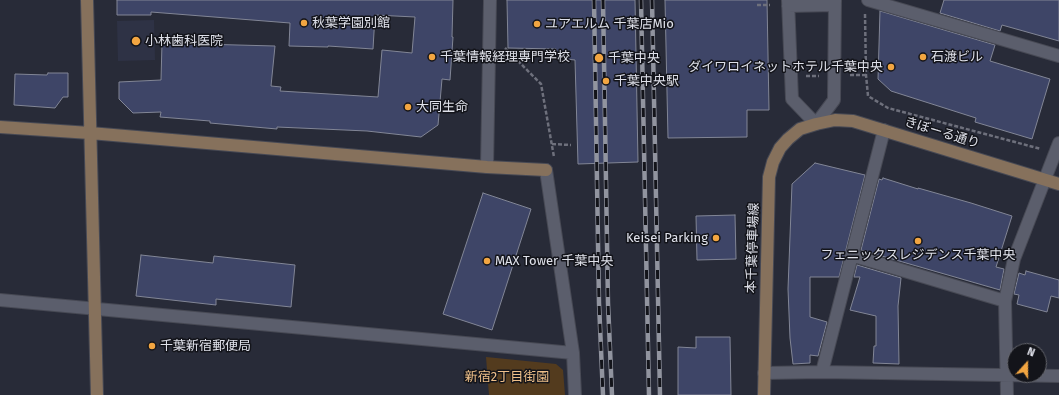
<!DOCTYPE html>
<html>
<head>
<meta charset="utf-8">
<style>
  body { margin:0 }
  #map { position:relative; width:1059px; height:395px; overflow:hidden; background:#282b38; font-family:"Fira Sans",sans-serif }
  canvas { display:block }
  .north { position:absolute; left:1007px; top:343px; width:40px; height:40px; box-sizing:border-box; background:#13141a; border:1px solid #65666d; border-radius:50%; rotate:21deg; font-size:11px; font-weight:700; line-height:16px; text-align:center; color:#dfe1ea }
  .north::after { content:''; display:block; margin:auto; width:14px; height:18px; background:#f2a541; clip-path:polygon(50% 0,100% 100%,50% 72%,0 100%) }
</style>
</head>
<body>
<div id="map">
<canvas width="1059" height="395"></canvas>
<div class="north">N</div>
</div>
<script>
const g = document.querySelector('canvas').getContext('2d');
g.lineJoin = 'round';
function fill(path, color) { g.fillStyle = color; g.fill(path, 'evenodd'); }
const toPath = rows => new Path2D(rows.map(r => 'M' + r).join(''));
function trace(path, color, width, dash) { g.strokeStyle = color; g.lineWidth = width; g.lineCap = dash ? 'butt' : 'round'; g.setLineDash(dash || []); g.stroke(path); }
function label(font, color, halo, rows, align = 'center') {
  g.font = font + ' "Fira Sans","Noto Sans JP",sans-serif'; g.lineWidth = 3; g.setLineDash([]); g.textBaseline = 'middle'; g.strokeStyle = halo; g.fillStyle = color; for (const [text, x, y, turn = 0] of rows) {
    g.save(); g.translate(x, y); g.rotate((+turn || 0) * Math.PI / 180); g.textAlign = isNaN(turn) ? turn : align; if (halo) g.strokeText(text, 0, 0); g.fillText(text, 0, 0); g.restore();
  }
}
fill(toPath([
  [154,20,155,60,118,61,117,21]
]), '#2e3245');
fill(toPath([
  [486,357,556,364,563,370,565,395,489,395]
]), '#533b1e');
const building = toPath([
  [117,0,453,0,452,37,453,37,450,80,442,79,438,125,421,137,367,131,277,127,277,129,210,123,210,121,160,117,161,112,133,113,119,99,119,82,161,80,162,43,275,46,271,86,281,87,280,91,378,97,382,50,412,53,415,17,375,15,373,49,328,46,328,47,289,46,290,23,151,12,151,15,117,15,117,0],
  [507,0,635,0,638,162,578,164,575,60,556,58,556,49,508,48,507,0],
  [665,0,767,0,769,110,747,110,747,137,668,138,665,0],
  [944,0,1059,0,1059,41,1002,25,1000,31,940,13,944,0],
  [880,11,995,45,990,61,1050,79,1032,139,975,122,976,118,891,91,878,79,880,11],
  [48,73,68,73,68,97,63,97,55,108,14,105,15,74,47,75,48,73],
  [815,163,865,175,839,277,810,277,810,317,827,322,818,356,810,355,810,363,793,364,790,338,788,289,792,184,815,163],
  [883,178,918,189,918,188,971,203,1012,216,996,267,1004,269,1000,290,861,250,879,179,882,180,883,178],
  [483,193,531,209,492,330,443,314,483,193],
  [735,215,736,259,697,260,696,216,735,215],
  [141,255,213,263,214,256,295,265,291,307,216,299,216,305,136,296,141,255],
  [857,265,901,278,898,306,899,364,873,363,874,346,876,346,876,316,850,310,860,277,854,277,857,265],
  [1026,271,1059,280,1059,298,1051,296,1047,312,1017,304,1019,295,1014,294,1019,273,1025,275,1026,271],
  [696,337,730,337,731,395,678,395,678,347,696,348,696,337]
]);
fill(building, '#3e4567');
trace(building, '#828696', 1);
const street = toPath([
  [788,0,792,99,816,124,834,100,835,0],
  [868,0,1059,56],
  [788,6,835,5],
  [487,167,490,0],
  [546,170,573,353,575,395],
  [851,255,1005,301],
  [0,300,573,353],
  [822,372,884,130],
  [764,373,822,372,1059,376],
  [1007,395,1005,301,1014,259,1059,143]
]);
const secondary = toPath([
  [87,0,97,395],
  [0,127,90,133,487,167,546,170],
  [764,395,769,177,773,162,780,148,788,139,800,129,816,124,835,120,853,121,1059,184]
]);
trace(street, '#474954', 14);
trace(secondary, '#474954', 14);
trace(toPath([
  [757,5,770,5],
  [865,14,866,75,868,96,888,108,1041,149],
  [505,48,541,84,554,157],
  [850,75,866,75],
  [806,76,819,76],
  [552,144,571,145]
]), '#6e707c', 2.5, [4, 2]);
trace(street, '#5b5e6c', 12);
trace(secondary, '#86715c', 12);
const rail = toPath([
  [594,0,599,303,603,395],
  [603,0,608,303,612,395],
  [641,0,649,395],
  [652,0,660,395]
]);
trace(rail, '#91949f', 4.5);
trace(rail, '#13141a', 3, [9]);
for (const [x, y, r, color] of [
  [304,23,4,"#f2a541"],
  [537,24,4,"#f2a541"],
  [136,41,5,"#f2a541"],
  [432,57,4,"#f2a541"],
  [923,57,4,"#f2a541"],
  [599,58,5,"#f2a541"],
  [891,67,4,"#f2a541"],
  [606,81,4,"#f2a541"],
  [408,107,4,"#f2a541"],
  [716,238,4,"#f2a541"],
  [918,241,4,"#f2a541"],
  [487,261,4,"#f2a541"],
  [152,346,4,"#f2a541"]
]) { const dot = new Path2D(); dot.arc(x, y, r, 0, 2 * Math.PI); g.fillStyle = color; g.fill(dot); trace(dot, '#13141a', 1.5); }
label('13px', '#dfe1ea', '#13141a', [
  ["秋葉学園別館",312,23],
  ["ユアエルム 千葉店Mio",545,24],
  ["小林歯科医院",145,41],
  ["千葉情報経理専門学校",440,57],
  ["石渡ビル",931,57],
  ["千葉中央",608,58],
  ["ダイワロイネットホテル千葉中央",883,67,"right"],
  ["千葉中央駅",614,81],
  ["大同生命",416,107],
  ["Keisei Parking",708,238,"right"],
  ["フェニックスレジデンス千葉中央",918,255,"center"],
  ["MAX Tower 千葉中央",495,261],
  ["千葉新宿郵便局",160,346]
], 'left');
label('13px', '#dfe1ea', '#13141a', [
  ["きぼーる通り",942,133,17],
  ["本千葉停車場線",753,248,-88]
]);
label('13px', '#efc08a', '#13141a', [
  ["新宿2丁目街園",507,377]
]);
</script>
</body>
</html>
